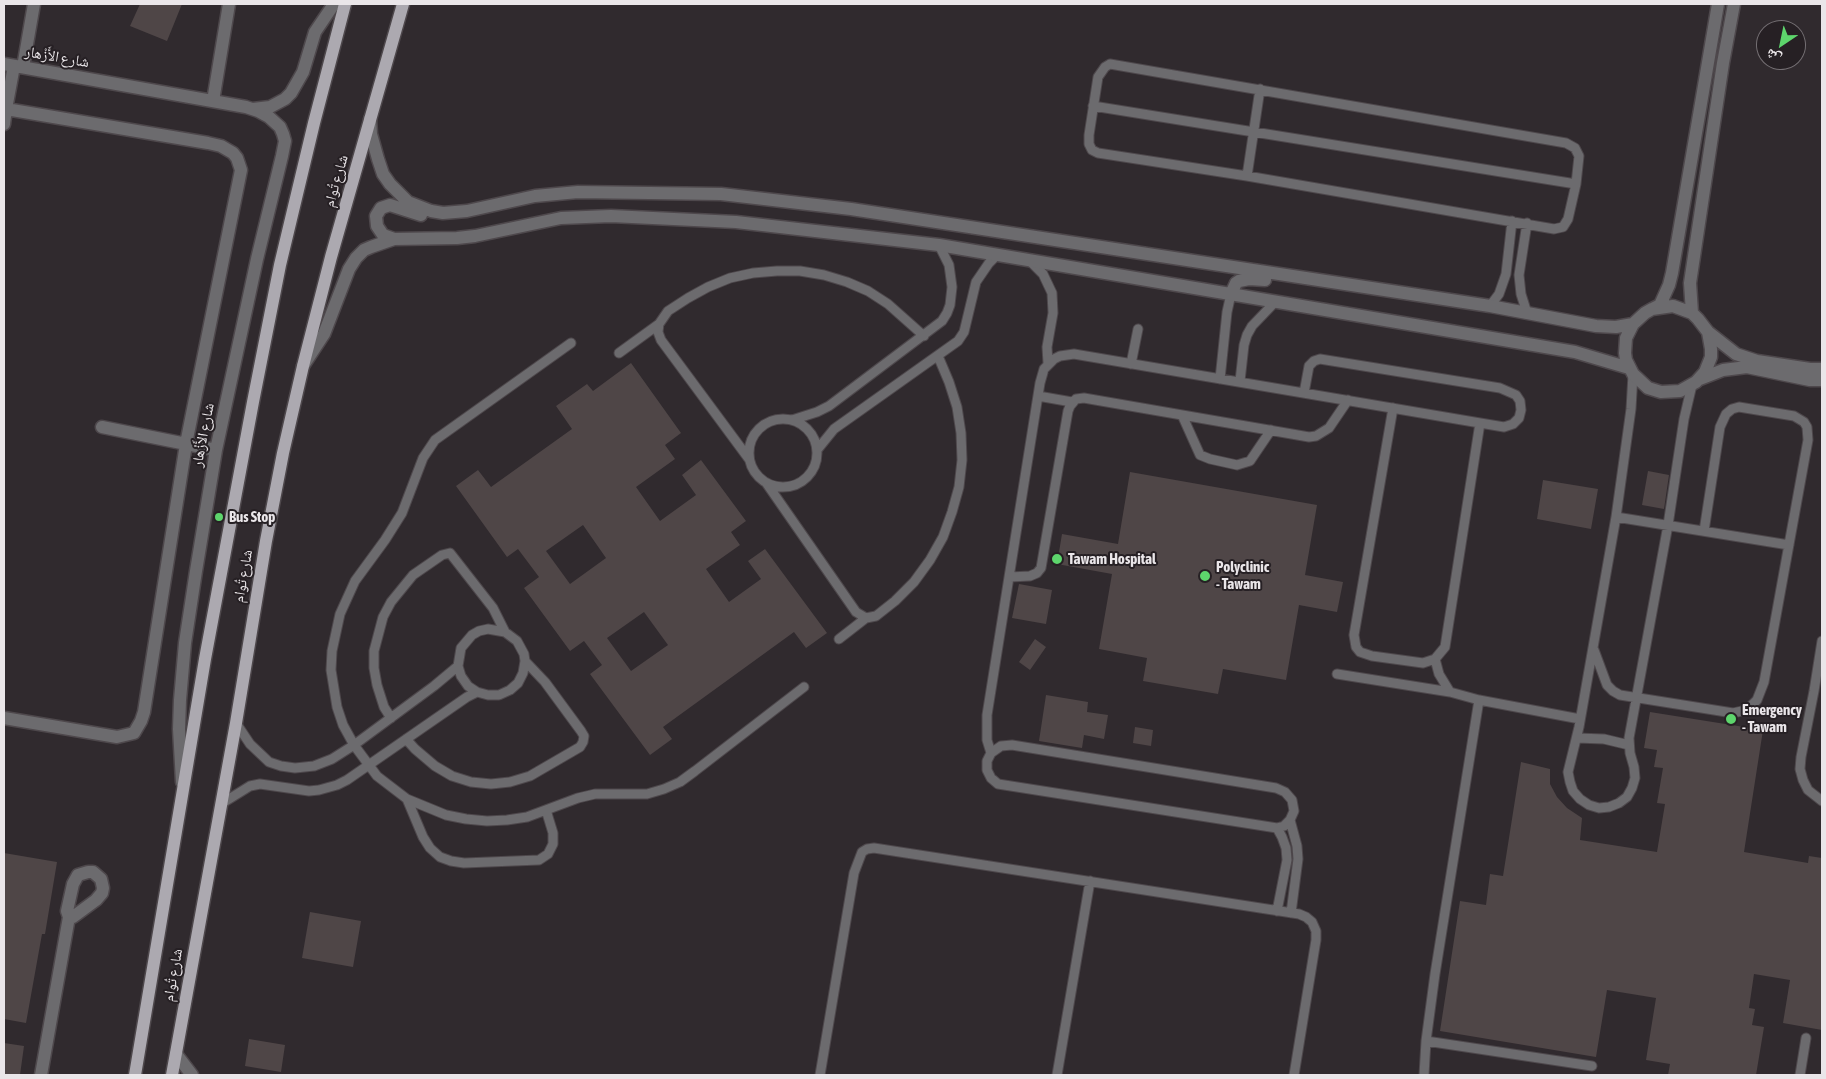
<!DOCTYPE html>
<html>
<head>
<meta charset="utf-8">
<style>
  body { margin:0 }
  #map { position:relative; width:1826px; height:1079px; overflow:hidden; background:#302a2e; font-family:"Asap Condensed","Noto Naskh Arabic",sans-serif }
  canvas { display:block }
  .frame { position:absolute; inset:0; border:5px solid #eae6e9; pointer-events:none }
  .north { position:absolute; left:1756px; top:20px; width:50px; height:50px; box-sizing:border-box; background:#262024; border:1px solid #746f73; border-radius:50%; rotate:214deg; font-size:14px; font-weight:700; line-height:20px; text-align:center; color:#eae6e9 }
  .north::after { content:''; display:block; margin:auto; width:18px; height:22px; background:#5dd56c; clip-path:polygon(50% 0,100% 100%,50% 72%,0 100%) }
</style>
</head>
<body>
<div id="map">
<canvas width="1826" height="1079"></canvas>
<div class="frame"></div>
<div class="north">ش</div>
</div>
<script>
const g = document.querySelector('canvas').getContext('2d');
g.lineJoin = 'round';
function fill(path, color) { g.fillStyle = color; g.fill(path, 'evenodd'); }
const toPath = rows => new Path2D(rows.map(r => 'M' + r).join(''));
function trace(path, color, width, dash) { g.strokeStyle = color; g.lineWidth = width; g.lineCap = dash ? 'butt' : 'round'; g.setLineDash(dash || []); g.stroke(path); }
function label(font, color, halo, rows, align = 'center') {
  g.font = font + ' "Asap Condensed","Noto Naskh Arabic",sans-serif'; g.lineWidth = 4; g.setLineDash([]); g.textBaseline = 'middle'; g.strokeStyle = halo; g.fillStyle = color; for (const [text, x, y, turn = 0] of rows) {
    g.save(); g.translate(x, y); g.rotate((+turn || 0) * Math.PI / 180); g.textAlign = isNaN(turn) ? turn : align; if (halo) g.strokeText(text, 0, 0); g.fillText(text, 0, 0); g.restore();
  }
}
fill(toPath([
  [140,4,182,4,167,41,130,26],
  [631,363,681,433,665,445,675,459,636,487,660,521,696,495,682,475,701,460,746,521,731,532,740,545,706,569,729,602,761,579,748,561,765,549,827,633,806,648,794,632,663,727,672,739,650,755,590,674,602,665,584,641,570,651,524,588,539,577,518,549,507,557,456,486,478,470,491,487,572,429,556,406,587,384,593,391],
  [583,525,606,558,570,584,546,551],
  [644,612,668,645,631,671,607,638],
  [1648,471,1669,475,1664,509,1642,505],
  [1130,472,1317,505,1305,575,1343,582,1337,612,1299,605,1286,680,1223,669,1218,694,1143,681,1147,658,1099,649,1112,574,1057,564,1062,534,1118,544],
  [1543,480,1598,489,1591,529,1537,519],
  [1019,584,1052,590,1046,624,1012,618],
  [1035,639,1046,647,1030,670,1019,662],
  [1046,695,1088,702,1087,712,1108,715,1104,739,1084,735,1082,748,1039,741],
  [1650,712,1763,730,1744,852,1808,863,1809,856,1822,858,1822,1030,1783,1023,1790,980,1754,974,1749,1008,1755,1009,1752,1025,1764,1027,1756,1075,1668,1075,1670,1064,1646,1060,1656,998,1607,990,1596,1057,1440,1031,1460,901,1486,905,1490,874,1503,876,1521,762,1550,769,1550,784,1557,797,1567,808,1582,818,1580,840,1657,852,1665,804,1657,803,1663,768,1654,767,1657,750,1644,748],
  [1135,727,1153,730,1151,746,1133,743],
  [4,853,57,862,45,934,42,934,26,1023,4,1019],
  [310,912,361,921,353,967,302,958],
  [249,1039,285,1045,281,1072,245,1066],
  [4,1043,24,1046,20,1075,4,1075]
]), '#4f4647');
const service = toPath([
  [1110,64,1566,143,1575,148,1579,156,1576,184,1568,219,1563,227,1554,229,1247,176,1098,153,1092,150,1089,144,1089,135,1098,77,1105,67,1110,64],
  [1093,106,1576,184],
  [1247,176,1260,89],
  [1030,261,1043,274,1052,293,1053,313,1047,347,1048,363],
  [1490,306,1499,294,1506,274,1512,221],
  [1527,313,1521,294,1519,275,1527,223],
  [571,343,435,440,423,458,402,513,385,540,355,581,340,614,332,651,331,670,337,707,343,725,354,745,377,776,407,799,446,815,466,819,487,821,507,820,527,817,578,798,595,794,647,794,664,789,680,782,695,771,804,687],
  [619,353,659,324],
  [1131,364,1138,329],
  [1633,374,1631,409,1616,517,1579,727,1568,772,1570,782,1573,791,1580,799,1589,805,1599,808,1609,807,1619,803,1627,797,1632,788,1635,778,1634,767,1630,753,1629,738,1668,525,1684,419,1692,385],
  [1220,379,1227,312,1231,294],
  [1240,381,1244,345,1247,335,1252,326,1276,301],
  [1038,396,1072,402],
  [1393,408,1354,635,1356,647,1360,652,1372,656,1423,663,1435,659,1445,647,1480,423],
  [1182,415,1200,455,1210,459,1237,465,1250,461,1271,430],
  '749 453a34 34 0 1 1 68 0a34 34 0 1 1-68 0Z',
  [792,420,817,412,829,406,942,321,947,313,950,305,952,287,949,265,939,245],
  [817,450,834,429,958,341,964,332,976,282,989,263,997,255],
  [749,459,661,340,658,332,659,324,668,311,688,298,708,287,730,278,753,273,777,271,800,271,824,275,847,282,868,291,888,304,924,336],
  [767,484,856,612,866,618,876,616,895,601,914,582,930,560,943,537,952,512,959,487,962,460,961,433,957,407,949,382,938,356],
  [1616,517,1789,545],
  [1010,577,1030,576,1037,573,1041,568,1068,411,1070,406,1076,399,1084,398,1309,437,1316,436,1329,428,1348,400],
  [839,639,866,618],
  [1822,641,1814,691,1801,757,1800,769,1803,780,1808,790,1822,801],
  [1594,650,1607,685,1613,691,1620,695,1733,713,1742,711,1751,706,1757,700,1764,682,1808,440,1807,427,1804,422,1794,416,1739,407,1732,409,1726,414,1720,427,1704,531],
  [1435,659,1439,674,1450,692],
  [1337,674,1450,692,1479,700,1580,719],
  [391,718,384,707,377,685,374,668,374,651,383,617,391,602,413,575,442,555,450,553,493,608,505,632],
  [236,723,250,744,269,762,281,766,295,768,314,766,332,759,354,745,434,686,458,666],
  [1577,738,1604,739,1629,745],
  [406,739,415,749,435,766,452,776,471,782,491,784,510,782,530,776,580,747,583,742,584,736,581,731,545,682,525,661],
  [1012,745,1276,788,1285,792,1292,800,1294,811,1290,820,1284,826,1277,828,998,784,991,778,987,770,987,761,991,753,1001,746,1012,745],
  [991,753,987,740,987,715,1040,383,1044,369,1054,359,1060,356,1074,354,1480,423,1504,427,1513,424,1519,418,1521,410,1520,401,1516,395,1500,388,1320,359,1314,361,1309,366,1304,393],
  [407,799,423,837,430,848,440,857,451,861,464,863,539,860,548,854,553,844,553,833,546,810],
  [221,804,250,786,260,784,309,791,319,790,337,785,347,780,467,697,477,692,488,695,499,695,510,690,518,683,523,673,525,661,524,654,517,641,505,632,488,629,479,631,472,635,461,648,458,666,461,676,468,686,477,692],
  [1290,820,1297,846,1298,859,1291,913],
  [1277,828,1282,837,1286,848,1287,860,1277,911],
  [1426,1041,1592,1066],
  [820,1075,854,873,862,852,867,849,874,848,1299,914,1306,917,1312,922,1316,931,1316,940,1294,1075],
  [1057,1075,1090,881],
  [1424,1075,1426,1041,1435,974,1479,700],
  [1800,1075,1806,1038]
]);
const minor = toPath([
  [4,64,246,107,258,111,269,117,280,127,283,134,285,141,282,156,257,259,216,450,196,571,185,643,180,700,179,729,182,782],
  [23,67,34,4],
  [213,101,229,4],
  [6,109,14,66],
  [253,109,270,107,285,99,291,93,303,72,315,32,334,4],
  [4,124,6,109,208,143,221,146,233,153,237,158,241,170,186,444,144,712,141,721,134,733,117,737,4,718],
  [102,427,216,450],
  [88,872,93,872,101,879,103,888,102,893,96,900,73,917,69,917,67,911,73,884,78,875,88,872],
  [41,1075,69,917]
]);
const tertiary = toPath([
  [370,119,371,134,378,159,383,174,390,184,408,202,431,211,443,213,467,211,535,196,578,192,721,194,851,209,1490,306,1596,326,1616,327,1633,324,1645,313,1652,309,1673,306,1692,313,1698,319,1708,332,1711,349,1711,357,1705,372,1696,382,1680,391,1661,392,1648,388,1633,374,1626,360,1625,353,1626,338,1633,324],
  [394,239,383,235,377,226,376,216,381,208,390,205,421,215],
  [1231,294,1236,283,1239,281,1249,279,1265,280],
  [1654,308,1660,305,1669,285,1672,273,1718,4],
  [1692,313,1690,283,1723,63,1734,4],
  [1708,332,1736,354,1757,361,1810,369,1822,369],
  [303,366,324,334,349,269,356,258,364,250,371,247,394,239,457,238,475,236,561,218,611,216,736,222,939,245,1575,352,1629,368],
  [1700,379,1723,370,1747,367,1810,380,1822,380],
  [176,1054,192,1075]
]);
const primary = toPath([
  [135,1075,205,659,253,402,280,265,314,123,345,4],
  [172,1075,236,723,266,541,283,453,303,366,331,257,403,4]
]);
trace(service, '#4e484c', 11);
trace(minor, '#4e484c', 15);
trace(tertiary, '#4e484c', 15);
trace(primary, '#4e484c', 15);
trace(service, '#6c6b6e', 9);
trace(minor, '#6c6b6e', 12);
trace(tertiary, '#6c6b6e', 12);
trace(primary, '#aca9b0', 12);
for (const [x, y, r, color] of [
  [219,517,5,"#5dd56c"],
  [1057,559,6,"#5dd56c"],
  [1205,576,6,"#5dd56c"],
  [1731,719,6,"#5dd56c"]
]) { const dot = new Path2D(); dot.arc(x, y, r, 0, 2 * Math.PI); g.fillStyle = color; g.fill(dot); trace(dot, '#262024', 2); }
label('15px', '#eae6e9', '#262024', [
  ["شارع الأَزْهار",57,57,10],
  ["شارع تُوام",336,181,-74],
  ["شارع الأَزْهار",203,435,-79],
  ["شارع تُوام",243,576,-80],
  ["شارع تُوام",173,975,-80]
]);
label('bold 15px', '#eae6e9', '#262024', [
  ["Bus Stop",229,517],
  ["Tawam Hospital",1068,559],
  ["Polyclinic",1216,567],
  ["- Tawam",1216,584],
  ["Emergency",1742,710],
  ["- Tawam",1742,727]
], 'left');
</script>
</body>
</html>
